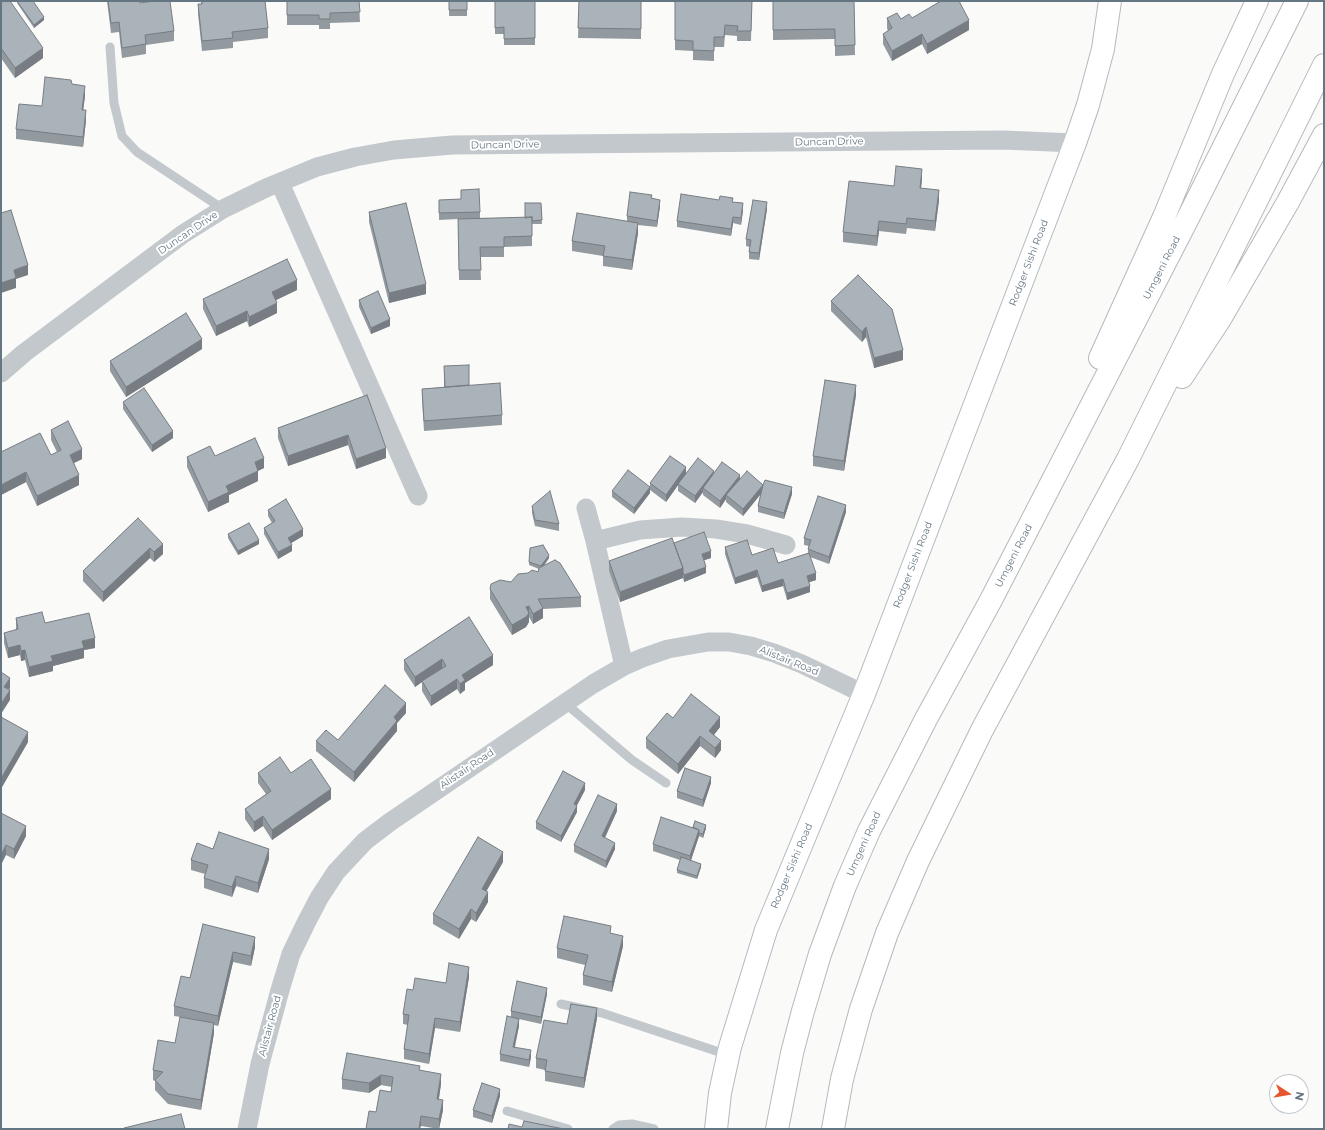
<!DOCTYPE html>
<html>
<head>
<meta charset="utf-8">
<style>
  body { margin:0 }
  #map { position:relative; width:1325px; height:1130px; overflow:hidden; background:#fafaf8; font-family:Montserrat,sans-serif }
  canvas { display:block }
  .frame { position:absolute; inset:0; border:2px solid #657683; pointer-events:none }
  .north { position:absolute; left:1269px; top:1074px; width:40px; height:40px; box-sizing:border-box; background:#fff; border:1px solid #c1c8cd; border-radius:50%; rotate:102deg; font-size:11px; font-weight:700; line-height:16px; text-align:center; color:#657683 }
  .north::after { content:''; display:block; margin:auto; width:14px; height:18px; background:#e4572e; clip-path:polygon(50% 0,100% 100%,50% 72%,0 100%) }
</style>
</head>
<body>
<div id="map">
<canvas width="1325" height="1130"></canvas>
<div class="frame"></div>
<div class="north">N</div>
</div>
<script>
const g = document.querySelector('canvas').getContext('2d');
g.lineJoin = 'round';
const toPath = rows => new Path2D(rows.map(r => 'M' + r).join(''));
function trace(path, color, width, dash) { g.strokeStyle = color; g.lineWidth = width; g.lineCap = dash ? 'butt' : 'round'; g.setLineDash(dash || []); g.stroke(path); }
function fill(path, color) { g.fillStyle = color; g.fill(path, 'evenodd'); }
function label(font, color, halo, rows, align = 'center') {
  g.font = font + ' Montserrat,sans-serif'; g.lineWidth = 4; g.setLineDash([]); g.textBaseline = 'middle'; g.strokeStyle = halo; g.fillStyle = color; for (const [text, x, y, turn = 0] of rows) {
    g.save(); g.translate(x, y); g.rotate((+turn || 0) * Math.PI / 180); g.textAlign = isNaN(turn) ? turn : align; if (halo) g.strokeText(text, 0, 0); g.fillText(text, 0, 0); g.restore();
  }
}
const secondary = toPath([
  [716,1129,720,1093,730,1047,766,930,864,694,1075,143,1088,105,1103,49,1110,1]
]);
const highway = toPath([
  [1100,358,1164,217,1223,74,1257,1],
  [1182,377,1220,319,1288,202,1324,135],
  [777,1129,792,1053,803,1011,820,954,845,886,869,831,926,719,991,600,1186,222,1297,1],
  [833,1129,842,1079,861,1009,887,933,918,861,982,730,1128,459,1324,65]
]);
trace(secondary, '#b3babf', 24);
trace(highway, '#b4b9bd', 24);
trace(toPath([
  [110,47,114,103,122,136,137,152,223,209],
  [565,703,632,760,666,783],
  [561,1004,602,1013,728,1055],
  [507,1111,568,1129],
  [613,1129,619,1125,632,1124,654,1129]
]), '#c3c8cc', 9);
trace(toPath([
  [280,183,418,496],
  [1,373,24,353,183,234,223,209,266,188,317,167,355,157,394,150,452,145,1003,140,1075,143],
  [586,508,595,541,624,666],
  [595,541,640,530,682,527,716,529,747,534,786,545],
  [247,1129,260,1064,280,990,291,954,306,923,319,898,336,872,365,841,390,822,593,684,624,666,642,658,668,649,708,642,729,642,751,646,774,653,802,664,864,694]
]), '#c3c8cc', 19);
trace(secondary, '#fff', 22);
trace(highway, '#fff', 22);
fill(toPath([
  [1,1,43,58,15,78,1,58],
  [17,1,33,1,44,20,34,28,17,3],
  [107,1,139,1,140,3,174,31,174,41,146,45,146,54,122,58,119,32,111,33],
  [201,1,265,1,268,28,268,38,233,42,233,48,202,51,198,14,198,4,201,4],
  [287,1,359,1,360,22,330,23,330,29,319,29,319,25,287,25],
  [449,1,467,1,467,16,449,16],
  [495,1,535,1,535,45,504,45,504,34,495,34],
  [579,1,641,1,641,39,578,38],
  [675,1,752,1,751,41,737,41,737,36,725,35,724,47,714,47,714,61,693,60,693,51,675,50],
  [773,1,854,1,855,55,835,56,835,39,773,40],
  [887,18,901,19,912,18,969,30,927,54,922,44,892,61,883,44,883,34,888,31,887,28],
  [72,84,85,96,83,110,86,120,83,147,16,139,16,129,42,106],
  [922,179,921,188,939,200,935,231,907,228,906,234,879,231,877,246,843,242,843,232,894,186],
  [652,198,660,206,657,227,638,225,638,233,632,270,603,266,603,256,572,251,572,241,627,221,627,216],
  [439,200,480,212,480,218,525,218,541,203,542,224,532,224,532,246,504,247,504,257,480,257,481,280,459,280,458,219,439,220],
  [733,202,743,210,741,225,733,223,731,236,677,227,677,221],
  [767,209,759,260,749,259,749,252,750,247,746,246,746,239],
  [369,212,426,294,389,303,369,222],
  [858,275,903,360,874,368,866,337,862,342,831,311,831,301],
  [297,290,276,300,277,313,249,327,247,321,216,336,203,309,203,299],
  [359,300,390,326,371,334,359,307],
  [202,349,126,397,110,371,110,361],
  [444,366,469,385,502,415,502,425,424,431,422,399,422,389,444,387],
  [367,395,386,458,356,469,348,445,288,466,278,438,278,428],
  [856,395,844,471,813,466,813,456],
  [123,402,173,438,152,452,123,409],
  [51,430,82,459,74,463,79,485,37,506,26,482,1,495,1,452,51,455,57,452,51,440],
  [215,456,264,468,258,471,258,481,229,495,229,502,208,512,187,467,187,457],
  [714,473,763,485,792,494,784,519,758,512,758,506,761,494,743,516,726,502,726,499,720,508,703,495,703,492,695,503,678,491,678,485,666,502,650,490,650,493,634,514,612,497,612,491,650,486,650,483,686,474],
  [532,506,559,524,559,531,535,526,532,513],
  [268,510,303,536,291,543,292,551,278,559,264,534,264,528,272,523,268,516],
  [846,512,829,564,810,557,816,580,809,582,810,592,787,600,783,586,762,592,757,577,735,584,725,554,725,547,752,555,778,563,808,553,808,549,809,546,804,545,804,538],
  [138,518,163,554,154,562,150,558,103,602,83,581,83,571],
  [228,534,259,544,238,555,228,538],
  [674,543,711,558,704,560,706,573,684,582,683,578,620,602,609,571,609,561],
  [549,558,544,566,581,597,581,607,543,609,543,618,533,624,529,617,529,622,526,627,512,635,490,599,490,589,511,582,538,572,539,569,529,565,529,562],
  [469,617,493,665,465,683,465,690,460,694,457,689,431,706,422,691,422,682,415,687,404,670,404,660],
  [16,618,45,623,95,648,84,650,84,658,53,666,53,671,29,677,25,660,21,661,20,655,8,658,4,643,4,633,16,630],
  [406,713,397,723,397,731,354,782,316,751,316,741,338,740],
  [1,717,28,742,2,787,1,786],
  [673,718,720,727,714,735,721,750,715,758,700,746,678,774,646,748,646,738],
  [258,773,291,773,331,799,272,840,263,826,254,832,245,819,245,809,266,794,258,783],
  [711,783,703,807,677,798,677,791],
  [585,790,577,805,577,812,561,842,536,829,536,822],
  [617,811,605,838,615,849,606,868,574,852,574,845],
  [1,813,26,836,14,859,6,855],
  [693,827,706,828,703,838,699,836,691,860,701,867,697,879,677,873,677,870,680,860,653,851,653,844],
  [213,849,269,859,258,893,236,886,232,897,204,888,204,878,205,874,191,870,191,860],
  [503,862,486,891,488,902,476,922,471,919,459,939,433,924,433,914],
  [203,924,255,947,251,966,233,962,218,1026,214,1025,214,1033,201,1110,168,1104,155,1090,155,1081,153,1080,153,1070,175,1043,181,1017,174,1016,174,1006,190,978],
  [611,933,623,946,612,992,583,985,583,975,585,965,557,958,557,948],
  [469,977,460,1032,435,1028,429,1064,404,1059,404,1049,408,1025,403,1024,403,1014,413,990,446,983],
  [547,994,541,1024,519,1019,519,1026,515,1047,531,1057,529,1067,500,1061,500,1054,511,1017,511,1011],
  [597,1018,584,1088,545,1081,545,1070,536,1068,536,1058,567,1024],
  [420,1070,441,1084,439,1099,443,1110,439,1129,421,1126,376,1112,391,1092,392,1087,381,1085,369,1093,342,1089,342,1079],
  [500,1096,492,1123,473,1117,473,1110]
]), '#929a9f');
fill(toPath([
  [44,17,44,20,34,28,34,25],
  [969,20,969,30,927,54,927,44],
  [922,34,922,44,892,61,892,51],
  [43,48,43,58,15,78,15,68],
  [85,86,85,96,82,120,82,110],
  [86,110,86,120,83,147,83,137],
  [922,169,922,179,920,198,920,188],
  [939,190,939,200,935,231,935,221],
  [660,200,660,206,657,227,657,221],
  [767,202,767,209,759,260,759,253],
  [743,203,743,210,741,225,741,218],
  [733,217,733,223,731,236,731,229],
  [879,221,879,231,877,246,877,236],
  [638,223,638,233,632,270,632,260],
  [28,265,28,275,16,279,16,288,1,293,1,283,14,270],
  [297,280,297,290,272,302,272,292],
  [426,284,426,294,389,303,389,293],
  [277,303,277,313,249,327,249,317],
  [247,311,247,321,216,336,216,326],
  [390,319,390,326,371,334,371,328],
  [866,327,866,337,862,342,862,332],
  [202,339,202,349,126,397,126,387],
  [903,350,903,360,874,368,874,358],
  [856,385,856,395,844,471,844,461],
  [173,431,173,438,152,452,152,445],
  [348,435,348,445,288,466,288,456],
  [386,448,386,458,356,469,356,459],
  [82,449,82,459,70,465,70,455],
  [264,458,264,468,255,472,255,462],
  [686,467,686,474,666,502,666,495],
  [258,471,258,481,229,495,229,502,208,512,208,502,226,486],
  [714,471,714,478,703,488,703,492,695,503,695,496],
  [26,472,26,482,1,495,1,485],
  [79,475,79,485,37,506,37,496],
  [740,475,740,481,726,495,726,499,720,508,720,501],
  [763,485,763,491,743,516,743,509],
  [650,487,650,493,634,514,634,508],
  [792,487,792,494,784,519,784,513],
  [846,505,846,512,829,564,829,557],
  [303,529,303,536,288,545,288,538],
  [259,540,259,544,238,555,238,551],
  [163,544,163,554,154,562,154,552],
  [292,545,292,551,278,559,278,552],
  [150,548,150,558,103,602,103,592],
  [711,551,711,558,702,561,702,554],
  [549,555,549,558,541,569,541,566],
  [706,567,706,573,684,582,684,575],
  [683,568,683,578,620,602,620,592],
  [757,570,757,577,735,584,735,578],
  [816,573,816,580,807,583,807,576],
  [783,579,783,586,762,592,762,586],
  [810,586,810,592,787,600,787,593],
  [529,606,529,622,526,627,512,635,512,625,526,607],
  [543,608,543,618,533,624,533,614],
  [95,638,95,648,84,650,84,658,53,666,53,671,29,677,29,667,82,641],
  [20,645,20,655,8,658,8,648],
  [25,650,25,660,21,661,21,651],
  [493,655,493,665,465,683,465,690,460,694,460,684,462,675],
  [442,659,442,669,422,681,422,682,415,687,415,677],
  [10,678,10,688,4,697,4,687],
  [457,679,457,689,431,706,431,696],
  [10,690,10,700,1,714,1,704],
  [406,703,406,713,397,723,397,731,354,782,354,772,394,717],
  [720,717,720,727,709,741,709,731],
  [28,732,28,742,2,787,2,777],
  [700,736,700,746,678,774,678,764],
  [721,741,721,750,715,758,715,748],
  [711,777,711,783,703,807,703,800],
  [585,783,585,790,574,811,574,804],
  [331,789,331,799,272,840,272,830],
  [617,804,617,811,602,843,602,836],
  [577,806,577,812,561,842,561,836],
  [263,816,263,826,254,832,254,822],
  [706,825,706,828,703,838,703,834],
  [26,826,26,836,14,859,14,849],
  [699,830,699,836,690,863,690,856],
  [615,843,615,849,606,868,606,861],
  [6,845,6,855,1,865,1,855],
  [269,849,269,859,258,893,258,883],
  [503,852,503,862,482,899,482,889],
  [701,864,701,867,697,879,697,876],
  [236,876,236,886,232,897,232,887],
  [488,892,488,902,476,922,476,913],
  [471,909,471,919,459,939,459,929],
  [623,936,623,946,612,992,612,982],
  [255,937,255,947,251,966,251,956],
  [233,952,233,962,218,1026,218,1016],
  [469,967,469,977,460,1032,460,1022],
  [547,988,547,994,541,1024,541,1017],
  [597,1008,597,1018,584,1088,584,1078],
  [435,1018,435,1028,429,1064,429,1054],
  [519,1019,519,1026,513,1053,513,1047],
  [214,1023,214,1033,201,1110,201,1100],
  [531,1050,531,1057,529,1067,529,1060],
  [441,1074,441,1084,437,1109,437,1099],
  [381,1075,381,1085,369,1093,369,1083],
  [500,1089,500,1096,492,1123,492,1116],
  [443,1100,443,1110,439,1129,439,1119],
  [421,1116,421,1126,420,1129,419,1129]
]), '#777d82');
const building = toPath([
  [1,1,10,1,43,48,15,68,1,48,1,1],
  [17,1,33,1,44,17,34,25,17,1],
  [108,1,139,1,140,3,154,1,170,1,174,31,145,35,146,44,122,48,119,22,111,23,108,1],
  [202,1,265,1,268,28,232,32,233,38,202,41,198,4,202,4,202,1],
  [287,1,359,1,360,12,330,13,330,19,319,19,319,15,287,15,287,1],
  [449,1,467,1,467,10,449,10,449,1],
  [495,1,535,1,535,38,504,39,504,27,495,28,495,1],
  [579,1,641,1,641,29,578,28,579,1],
  [675,1,752,1,751,31,737,31,738,26,725,25,724,37,714,37,714,51,693,50,693,41,675,40,675,1],
  [773,1,854,1,855,45,835,46,835,29,773,30,773,1],
  [941,1,949,1,950,2,951,1,959,1,969,20,927,44,922,34,892,51,883,34,892,28,887,18,897,13,901,19,909,14,912,18,941,1],
  [45,77,71,80,72,84,85,86,82,110,86,110,83,137,16,129,19,104,42,106,45,77],
  [896,166,922,169,920,188,939,190,935,221,907,218,906,224,879,221,877,236,843,232,849,181,894,186,896,166],
  [479,189,480,212,439,213,439,200,461,199,461,190,479,189],
  [630,192,652,195,651,198,660,200,657,221,627,216,630,192],
  [681,194,719,200,720,196,733,198,732,202,743,203,741,218,733,217,731,229,677,221,681,194],
  [753,200,767,202,759,253,749,252,751,240,746,239,753,200],
  [406,203,426,284,389,293,369,212,406,203],
  [525,203,541,203,542,220,532,221,532,217,525,218,525,203],
  [11,210,28,265,14,270,16,278,1,283,1,213,11,210],
  [577,213,638,223,632,260,603,256,605,246,572,241,577,213],
  [532,217,532,236,504,237,504,247,480,247,481,270,459,270,458,219,532,217],
  [287,259,297,280,272,292,277,303,249,317,247,311,216,326,203,299,287,259],
  [858,275,892,309,903,350,874,358,866,327,862,332,831,301,858,275],
  [378,291,390,319,371,328,359,300,378,291],
  [186,313,202,339,126,387,110,361,186,313],
  [469,365,469,385,445,387,444,366,469,365],
  [825,380,856,385,844,461,813,456,825,380],
  [500,383,502,415,424,421,422,389,500,383],
  [144,388,173,431,152,445,123,402,144,388],
  [367,395,386,448,356,459,348,435,288,456,278,428,367,395],
  [68,421,82,449,70,455,79,475,37,496,26,472,1,485,1,452,40,433,51,455,61,450,51,430,68,421],
  [255,438,264,458,255,462,258,471,226,486,229,492,208,502,187,457,210,446,215,456,255,438],
  [670,456,686,467,666,495,650,483,670,456],
  [698,458,714,471,695,496,678,484,698,458],
  [722,462,740,475,720,501,703,488,722,462],
  [628,470,650,487,634,508,612,491,628,470],
  [747,471,763,485,765,480,792,487,784,513,758,506,763,485,743,509,726,495,747,471],
  [550,491,559,524,535,520,532,506,550,491],
  [818,496,846,505,829,557,808,549,811,540,804,538,818,496],
  [286,499,303,529,288,538,292,545,278,552,264,528,275,521,268,510,286,499],
  [138,518,163,544,154,552,150,548,103,592,83,571,138,518],
  [249,523,259,540,238,551,228,534,249,523],
  [704,532,711,551,702,554,706,567,684,575,683,572,683,568,674,543,704,532],
  [672,538,683,568,620,592,609,561,672,538],
  [747,540,752,555,773,548,778,563,809,553,816,573,807,576,810,586,787,593,783,579,762,586,757,570,735,578,725,547,747,540],
  [543,545,549,555,541,566,529,562,530,548,543,545],
  [555,560,560,563,581,597,538,599,543,608,533,614,529,606,526,607,529,613,526,617,512,625,490,589,491,584,500,580,511,582,518,574,528,573,532,570,538,572,539,568,555,560],
  [42,612,45,623,89,613,95,638,82,641,84,648,51,656,53,661,29,667,25,650,21,651,20,645,8,648,4,633,18,629,16,618,42,612],
  [469,617,493,655,462,675,465,680,460,684,457,679,431,696,422,681,446,666,442,659,415,677,404,660,469,617],
  [1,672,10,678,4,687,10,690,1,704,1,672],
  [385,685,406,703,394,717,397,721,354,772,316,741,326,730,338,740,385,685],
  [691,694,720,717,709,731,721,741,715,748,700,736,678,764,646,738,667,713,673,718,691,694],
  [1,717,28,732,2,777,1,776,1,717],
  [280,757,291,773,311,759,331,789,272,830,263,816,254,822,245,809,271,791,258,773,280,757],
  [685,768,711,777,703,800,677,791,685,768],
  [563,771,585,783,574,804,577,806,561,836,536,822,563,771],
  [598,795,617,804,602,836,615,843,606,861,574,845,598,795],
  [1,813,26,826,14,849,6,845,1,855,1,813],
  [661,817,699,830,690,856,653,844,661,817],
  [695,821,706,825,703,834,699,833,699,830,693,827,695,821],
  [219,832,269,849,258,883,236,876,232,887,204,878,208,865,191,860,197,843,213,849,219,832],
  [478,837,503,852,482,889,488,892,476,913,471,909,459,929,433,914,478,837],
  [681,857,701,864,697,876,677,870,681,857],
  [564,916,611,926,610,933,623,936,612,982,583,975,588,955,557,948,564,916],
  [203,924,255,937,251,956,233,952,218,1016,174,1006,181,976,190,978,203,924],
  [449,963,469,967,460,1022,435,1018,429,1054,404,1049,409,1015,403,1014,407,989,413,990,415,978,446,983,449,963],
  [517,981,547,988,541,1017,511,1011,517,981],
  [571,1004,597,1008,584,1078,545,1071,547,1060,536,1058,544,1020,567,1024,571,1004],
  [507,1016,519,1019,513,1047,531,1050,529,1060,500,1054,507,1016],
  [180,1017,214,1023,201,1100,168,1094,155,1080,163,1072,153,1070,158,1040,175,1043,180,1017],
  [347,1053,420,1066,419,1070,441,1074,437,1099,443,1100,439,1119,421,1116,419,1129,366,1129,369,1111,376,1112,380,1090,391,1092,393,1077,381,1075,369,1083,342,1079,347,1053],
  [482,1083,500,1089,492,1116,473,1110,482,1083],
  [181,1114,185,1129,124,1129,124,1128,181,1114],
  [524,1121,564,1129,508,1129,509,1124,522,1127,524,1121]
]);
fill(building, '#aab3b9');
trace(building, '#777d82', 1);
label('10px', '#657683', '#fff', [
  ["Duncan Drive",829,142,-1],
  ["Duncan Drive",505,145,-1],
  ["Duncan Drive",188,233,-34],
  ["Rodger Sishi Road",1029,263,-69],
  ["Umgeni Road",1162,268,-63],
  ["Umgeni Road",1014,556,-63],
  ["Rodger Sishi Road",913,565,-69],
  ["Alistair Road",789,661,22],
  ["Alistair Road",467,769,-34],
  ["Umgeni Road",864,844,-66],
  ["Rodger Sishi Road",792,866,-67],
  ["Alistair Road",270,1026,-75]
]);
</script>
</body>
</html>
